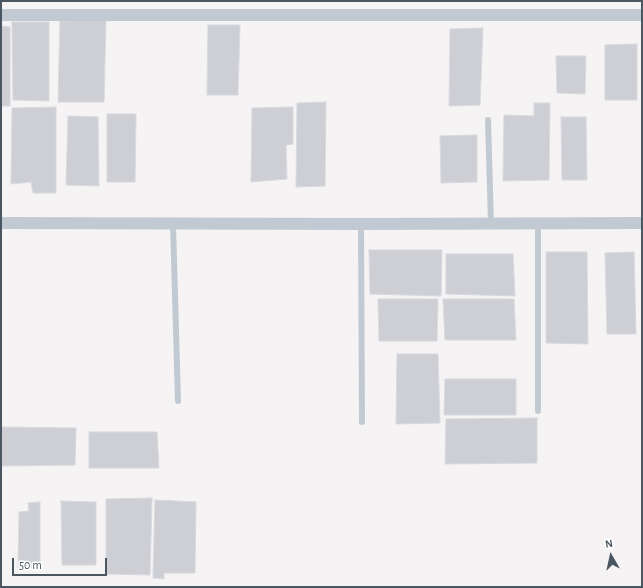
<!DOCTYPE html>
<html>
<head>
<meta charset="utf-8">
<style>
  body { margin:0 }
  #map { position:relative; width:643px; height:588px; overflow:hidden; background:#f5f3f3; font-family:"Alegreya Sans",sans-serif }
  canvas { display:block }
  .frame { position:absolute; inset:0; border:2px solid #4a5661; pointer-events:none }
  .north { position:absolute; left:591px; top:536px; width:40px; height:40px; -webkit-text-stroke:3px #fff; paint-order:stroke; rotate:351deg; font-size:11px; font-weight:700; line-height:16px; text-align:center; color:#4a5661 }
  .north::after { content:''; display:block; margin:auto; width:14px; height:18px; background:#4a5661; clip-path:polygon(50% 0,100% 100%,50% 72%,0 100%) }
  .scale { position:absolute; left:12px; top:558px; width:95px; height:18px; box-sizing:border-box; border:2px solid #4a5661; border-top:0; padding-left:5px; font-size:12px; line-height:14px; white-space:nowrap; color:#4a5661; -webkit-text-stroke:3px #fff; paint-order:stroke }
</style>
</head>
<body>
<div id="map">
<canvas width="643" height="588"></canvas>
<div class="frame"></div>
<div class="north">N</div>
<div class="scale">50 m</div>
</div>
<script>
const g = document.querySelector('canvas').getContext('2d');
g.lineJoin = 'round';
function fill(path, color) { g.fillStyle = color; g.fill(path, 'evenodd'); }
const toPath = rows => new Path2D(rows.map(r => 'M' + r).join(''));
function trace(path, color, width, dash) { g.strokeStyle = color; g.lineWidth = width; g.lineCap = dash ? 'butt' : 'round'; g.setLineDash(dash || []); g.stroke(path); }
const building = toPath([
  [106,20,104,102,58,102,60,21,106,20],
  [12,22,49,22,49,101,13,100,12,22],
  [208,25,240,25,238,95,207,95,208,25],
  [1,26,10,27,10,106,1,106,1,26],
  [483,28,480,105,449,106,450,29,483,28],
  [637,44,637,100,605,100,605,45,637,44],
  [556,56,586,56,585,94,557,93,556,56],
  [326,102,325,186,296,187,297,103,326,102],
  [534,103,550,103,549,180,503,181,504,115,534,116,534,103],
  [56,107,56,193,33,193,31,182,11,184,12,108,56,107],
  [293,107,293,144,286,145,287,179,251,182,252,108,293,107],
  [107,114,136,114,135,182,107,182,107,114],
  [68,116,98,117,99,186,66,185,68,116],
  [561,117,586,117,587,180,562,180,561,117],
  [477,135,477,182,441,183,440,136,477,135],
  [369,250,442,250,441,296,370,294,369,250],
  [546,252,587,252,588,344,546,343,546,252],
  [634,252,636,334,607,334,605,253,634,252],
  [446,254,513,254,515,296,446,294,446,254],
  [378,299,438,299,437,341,379,341,378,299],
  [443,299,514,299,516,340,445,340,443,299],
  [397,354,438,354,440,423,396,424,397,354],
  [445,379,516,379,516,415,444,415,445,379],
  [537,418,537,463,445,464,446,419,537,418],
  [1,427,76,428,75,465,1,466,1,427],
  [89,432,157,432,159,468,89,468,89,432],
  [152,498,150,575,106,574,106,499,152,498],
  [155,500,196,502,195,573,164,573,164,579,153,578,155,500],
  [61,501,96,502,96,565,62,565,61,501],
  [40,502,40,567,18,568,19,512,29,511,28,503,40,502]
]);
fill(building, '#cdcfd5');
trace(building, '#d7d9de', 1);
trace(toPath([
  [488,120,491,224],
  [173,224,178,401],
  [361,224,362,422],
  [538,224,538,411]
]), '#c1cad2', 6);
trace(toPath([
  [1,15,642,15],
  [1,223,361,224,642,223]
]), '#c1cad2', 12);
</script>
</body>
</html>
